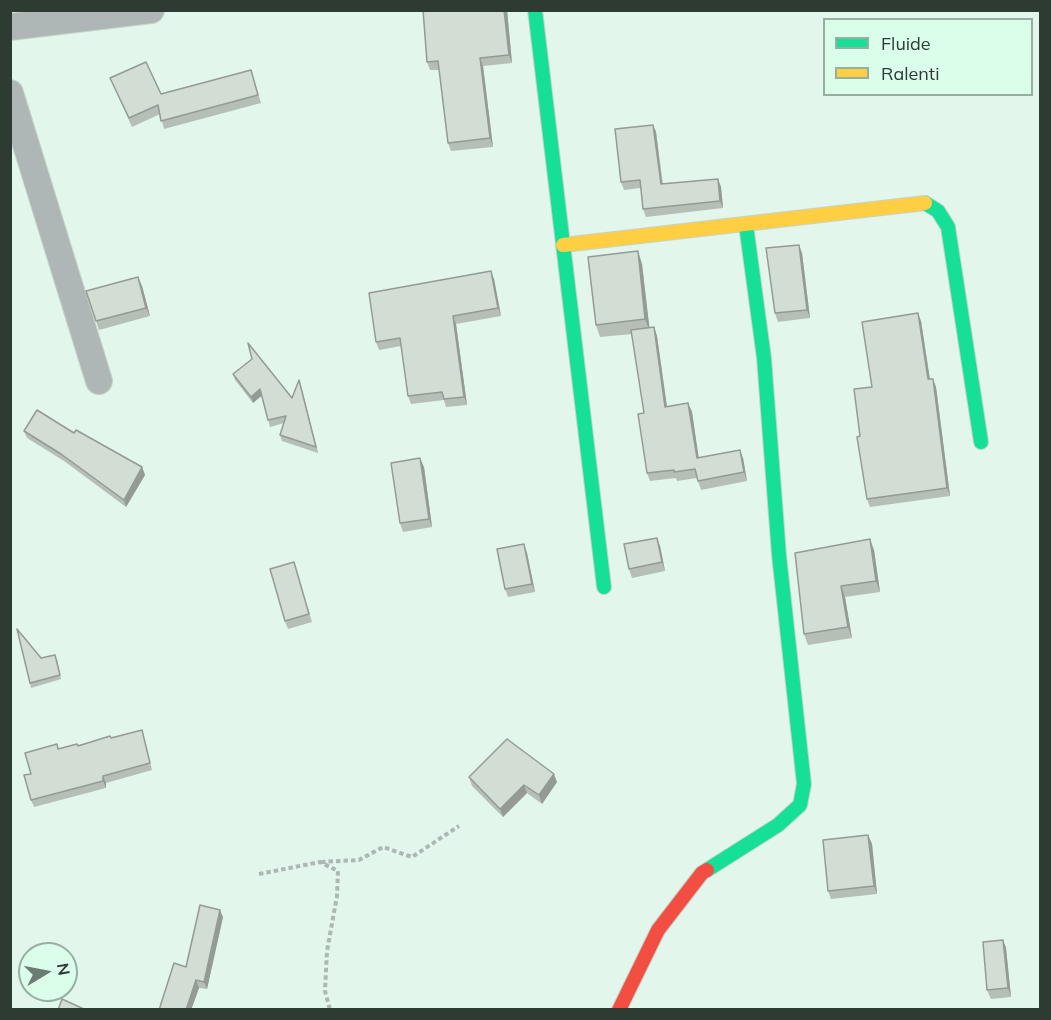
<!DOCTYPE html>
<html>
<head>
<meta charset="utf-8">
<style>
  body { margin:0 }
  #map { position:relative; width:1051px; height:1020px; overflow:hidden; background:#e3f6eb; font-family:Mulish,sans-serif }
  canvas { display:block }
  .frame { position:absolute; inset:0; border:12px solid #2d3b33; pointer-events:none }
  .legend { position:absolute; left:823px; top:18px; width:210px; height:78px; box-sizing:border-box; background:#dbfeea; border:2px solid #95b0a1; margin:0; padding:8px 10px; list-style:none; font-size:18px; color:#2d3b33 }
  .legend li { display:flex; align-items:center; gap:12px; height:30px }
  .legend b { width:30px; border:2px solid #95b0a1 }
  .north { position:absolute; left:18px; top:942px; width:60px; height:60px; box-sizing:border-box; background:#dbfeea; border:2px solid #95b0a1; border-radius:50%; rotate:80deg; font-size:16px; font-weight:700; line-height:24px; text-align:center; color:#2d3b33 }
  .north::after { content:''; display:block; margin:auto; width:21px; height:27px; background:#6d7c73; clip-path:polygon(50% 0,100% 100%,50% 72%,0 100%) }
</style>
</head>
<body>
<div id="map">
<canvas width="1051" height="1020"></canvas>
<div class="frame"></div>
<ul class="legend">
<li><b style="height:8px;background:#16e098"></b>Fluide</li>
<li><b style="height:8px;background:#ffcf43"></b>Ralenti</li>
</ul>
<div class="north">N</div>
</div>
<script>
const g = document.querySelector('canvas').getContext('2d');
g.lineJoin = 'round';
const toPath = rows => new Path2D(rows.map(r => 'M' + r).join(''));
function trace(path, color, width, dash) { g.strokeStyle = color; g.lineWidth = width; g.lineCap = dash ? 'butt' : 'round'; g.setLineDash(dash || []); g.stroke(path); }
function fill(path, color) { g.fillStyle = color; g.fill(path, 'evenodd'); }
const street = toPath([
  [10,27,151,10],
  [10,93,99,381]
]);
const fast = toPath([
  [535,10,604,587],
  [925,203,938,211,948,227,981,442],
  [707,870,778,825,800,805,804,784,779,555,764,358,746,225]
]);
const slow = toPath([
  [563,245,925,203]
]);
const jam = toPath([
  [619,1010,658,930,702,873,707,870]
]);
trace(street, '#c4d3cb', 28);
trace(fast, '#c4d3cb', 16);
trace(slow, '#c4d3cb', 16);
trace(jam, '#c4d3cb', 16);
trace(toPath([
  [321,862,359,860,383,847,412,857,459,826],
  [259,874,320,862,338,871,337,896,327,951,325,991,330,1010]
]), '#adb7b3', 4, [4.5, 3]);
trace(street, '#aeb7b5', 26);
trace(fast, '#16e098', 14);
trace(slow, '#ffcf43', 14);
trace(jam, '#f24e42', 14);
fill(toPath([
  [423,10,507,10,512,63,483,66,493,147,451,151,448,143,439,70,430,70,427,62],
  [251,70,261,103,164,129,160,114,132,127,110,78,161,94],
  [653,125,656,132,663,184,718,179,721,187,723,208,646,217,643,209,641,188,624,190,621,182],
  [802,253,810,318,778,322,775,313],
  [642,264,649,328,654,327,657,336,667,406,688,403,692,412,698,457,743,458,747,481,701,490,697,478,677,481,676,478,650,481,647,473,644,413,632,334,600,337,596,325],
  [494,279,501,316,456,324,467,405,446,407,444,400,411,404,408,396,401,346,379,350,376,342],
  [142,286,150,316,99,330,96,321],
  [921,321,930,379,936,387,950,496,870,507,867,499,860,436,872,387],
  [233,374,292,398,299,380,318,453,282,441,280,435,284,423,270,427,262,396,253,403,235,380],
  [24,431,142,467,145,475,126,507,64,461,27,438],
  [424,467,432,527,403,532,400,523],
  [660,546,665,571,632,578,629,569],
  [874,550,880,592,845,597,852,638,808,645,804,634,795,553],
  [527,553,535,592,508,597,505,589],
  [294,562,312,622,288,629,285,621],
  [41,658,57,659,61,679,31,688,30,683],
  [142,730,152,770,106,783,106,788,34,807,31,800,31,774,58,749,111,738],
  [469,777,557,782,542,804,527,793,503,817,472,786],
  [868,835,872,844,877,894,831,899,828,891],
  [223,917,207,989,199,988,191,1010,159,1010,186,967],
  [1003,940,1006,948,1011,997,991,999,987,990]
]), '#b5bfb5');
fill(toPath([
  [504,10,507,10,512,63,509,55],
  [480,58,483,66,493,147,490,138],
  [653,125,656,132,663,192,661,184],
  [718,179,721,187,723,208,720,201],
  [799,245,802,253,810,318,807,310],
  [638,251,642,264,650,332,645,319],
  [491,271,494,279,501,316,498,308],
  [138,277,142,286,150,316,146,308],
  [918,313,921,321,931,387,928,379],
  [453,316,456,324,467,405,464,397],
  [654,327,657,336,668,415,665,407],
  [933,379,936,387,950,496,947,488],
  [299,380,301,386,318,453,316,447],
  [260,389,262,395,253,403,251,397],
  [688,403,692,412,700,466,697,458],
  [740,450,743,458,747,481,744,472],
  [420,458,424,467,432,527,429,519],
  [142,467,145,475,126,507,124,500],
  [657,538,660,546,665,571,662,562],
  [870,539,874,550,880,592,876,581],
  [524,544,527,553,535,592,532,584],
  [841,586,845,597,852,638,848,627],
  [554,774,557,782,542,804,539,795],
  [103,776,106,783,106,788,103,781],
  [524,785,527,793,503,817,500,809],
  [868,835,872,844,877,894,874,886],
  [220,910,223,917,207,989,204,982],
  [1003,940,1006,948,1011,997,1008,988],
  [196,980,199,988,191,1010,186,1010]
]), '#939b94');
const building = toPath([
  [423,10,504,10,509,55,480,58,490,138,448,143,438,61,427,62,423,10],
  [146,62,161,94,251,70,258,95,161,121,158,105,129,118,110,78,146,62],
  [653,125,661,184,718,179,720,201,643,209,640,180,621,182,615,129,653,125],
  [799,245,807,310,775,313,766,248,799,245],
  [638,251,645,319,596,325,588,257,638,251],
  [491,271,498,308,453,316,464,397,444,399,442,392,408,396,400,338,376,342,369,293,491,271],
  [138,277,146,308,96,321,86,291,138,277],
  [918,313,928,379,933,379,947,488,867,499,857,437,860,436,854,389,872,387,862,322,918,313],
  [654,327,665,407,688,403,697,458,740,450,744,472,698,481,695,469,674,472,674,470,647,473,638,414,644,413,631,330,654,327],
  [248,343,292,398,299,380,316,447,280,435,286,416,268,420,260,389,251,397,233,374,252,359,248,343],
  [37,410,74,433,76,430,142,467,124,500,61,454,24,431,37,410],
  [420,458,429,519,400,523,391,463,420,458],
  [657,538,662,562,629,569,624,544,657,538],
  [870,539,876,581,841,586,848,627,804,634,795,553,870,539],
  [524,544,532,584,505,589,497,549,524,544],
  [294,562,309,614,285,621,270,569,294,562],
  [17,629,41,658,55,655,60,675,30,683,17,629],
  [142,730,150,763,103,776,103,781,31,800,24,775,31,774,25,753,57,744,58,749,77,744,78,746,110,736,111,738,142,730],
  [507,739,554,774,539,795,524,785,500,809,469,777,507,739],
  [868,835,874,886,828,891,823,840,868,835],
  [200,905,220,910,204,982,196,980,186,1010,159,1010,174,963,186,967,200,905],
  [1003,940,1008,988,987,990,983,942,1003,940],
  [62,999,86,1010,58,1010,62,999]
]);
fill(building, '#d2ded3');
trace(building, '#939b94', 1.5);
</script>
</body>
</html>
